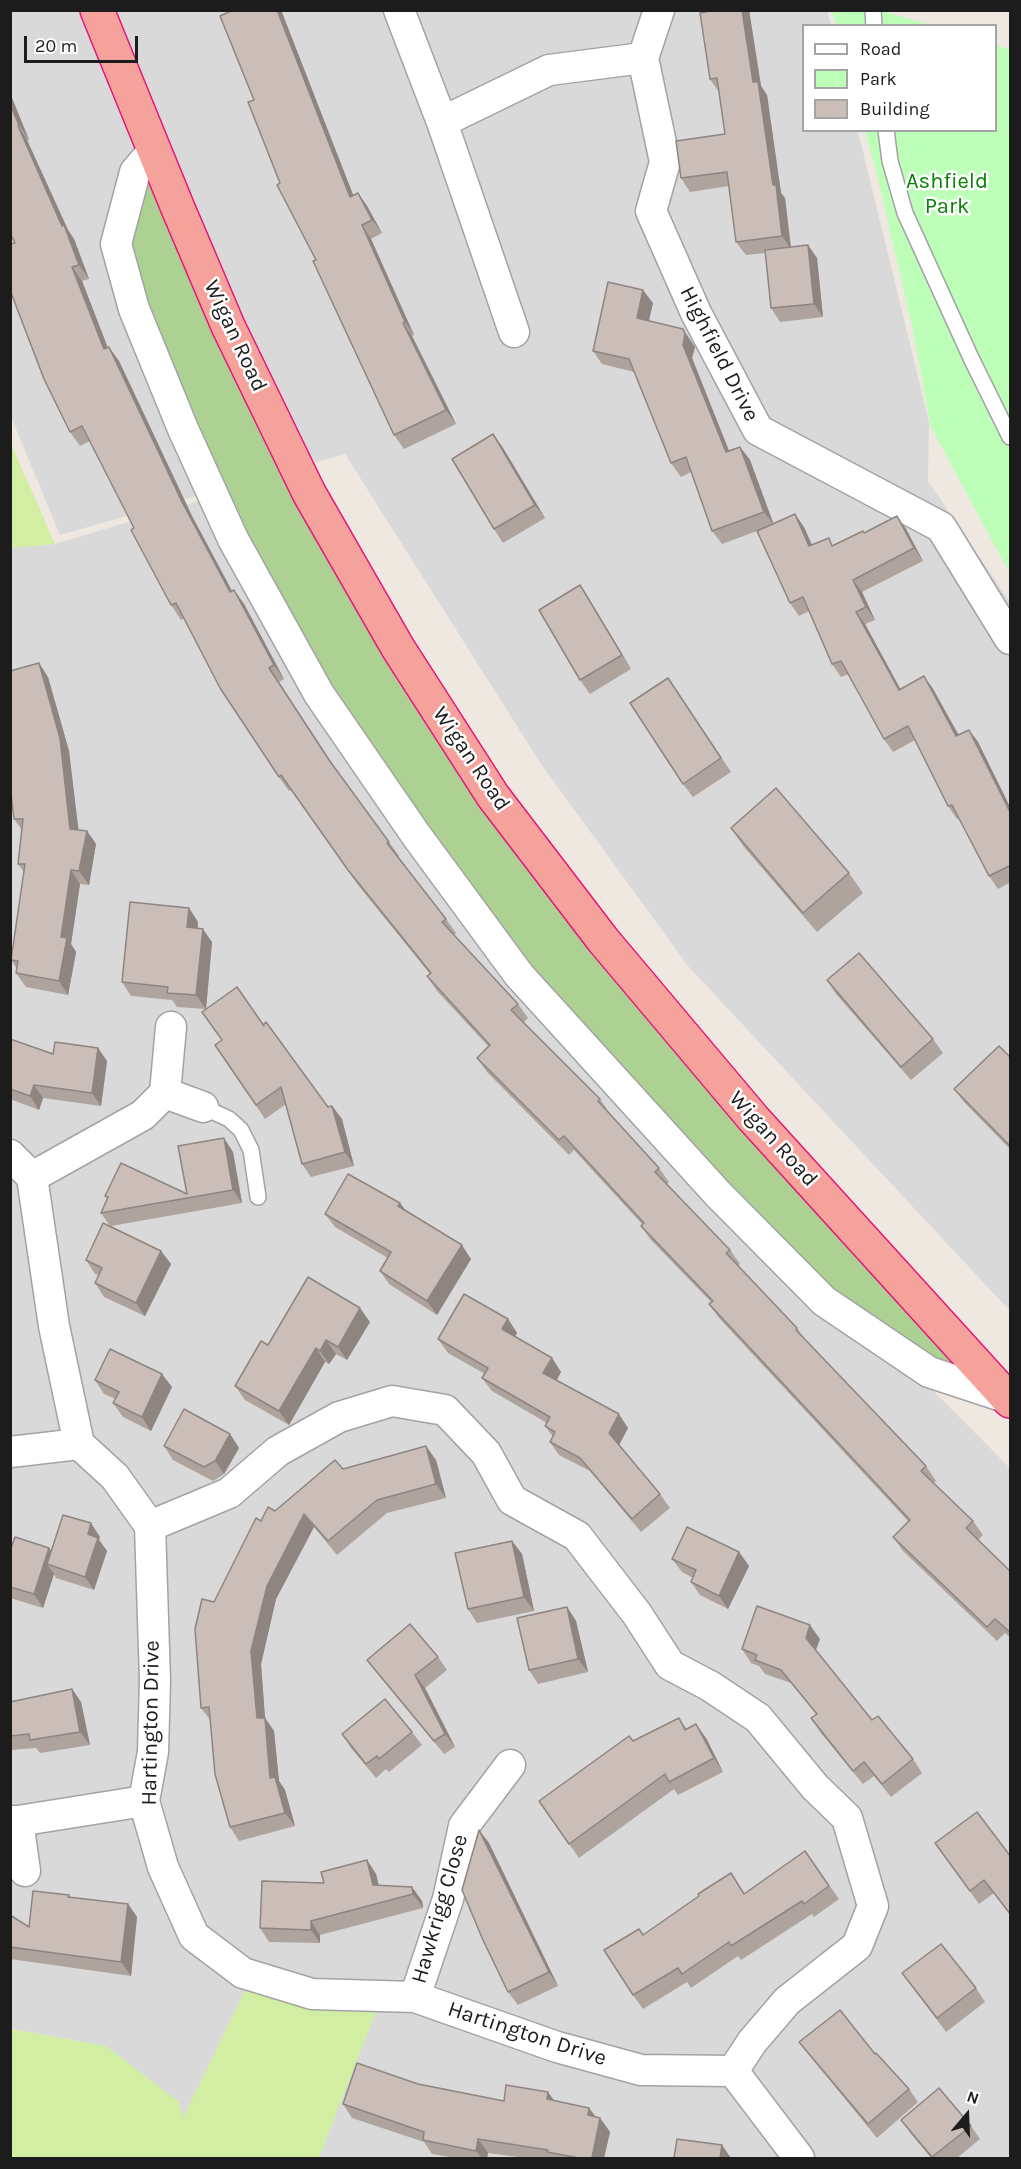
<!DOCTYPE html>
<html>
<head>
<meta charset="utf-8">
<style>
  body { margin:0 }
  #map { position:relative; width:1021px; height:2169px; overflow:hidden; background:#efe8e1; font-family:Karla,sans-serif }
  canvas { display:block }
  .frame { position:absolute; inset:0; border:12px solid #1c1c1c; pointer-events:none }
  .legend { position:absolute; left:802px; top:24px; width:195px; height:108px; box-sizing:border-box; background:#fff; border:2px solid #a4a4a4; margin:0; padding:8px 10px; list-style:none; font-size:18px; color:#1c1c1c }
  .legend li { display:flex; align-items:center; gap:12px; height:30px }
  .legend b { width:30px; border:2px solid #a4a4a4 }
  .north { position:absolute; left:937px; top:2085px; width:60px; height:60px; -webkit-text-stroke:4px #fff; paint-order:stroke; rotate:19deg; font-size:16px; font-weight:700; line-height:24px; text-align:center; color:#1c1c1c }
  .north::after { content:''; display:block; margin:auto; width:21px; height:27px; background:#1c1c1c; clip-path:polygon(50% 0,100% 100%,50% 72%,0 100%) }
  .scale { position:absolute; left:24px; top:36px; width:114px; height:27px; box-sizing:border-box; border:3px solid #1c1c1c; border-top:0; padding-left:8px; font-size:18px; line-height:21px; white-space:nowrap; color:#1c1c1c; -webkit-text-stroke:4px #fff; paint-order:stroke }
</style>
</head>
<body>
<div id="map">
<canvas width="1021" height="2169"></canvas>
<div class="frame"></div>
<ul class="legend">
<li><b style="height:8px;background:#fff"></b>Road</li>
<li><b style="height:16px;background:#bdfeb9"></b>Park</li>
<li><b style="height:16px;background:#cbbdb7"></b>Building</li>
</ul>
<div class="north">N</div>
<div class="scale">20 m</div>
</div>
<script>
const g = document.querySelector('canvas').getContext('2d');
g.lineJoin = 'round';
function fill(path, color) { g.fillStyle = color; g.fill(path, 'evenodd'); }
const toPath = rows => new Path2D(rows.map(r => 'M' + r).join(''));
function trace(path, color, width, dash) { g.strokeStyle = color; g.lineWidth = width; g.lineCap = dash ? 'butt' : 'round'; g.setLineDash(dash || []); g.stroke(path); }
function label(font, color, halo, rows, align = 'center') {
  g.font = font + ' Karla,sans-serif'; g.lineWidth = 5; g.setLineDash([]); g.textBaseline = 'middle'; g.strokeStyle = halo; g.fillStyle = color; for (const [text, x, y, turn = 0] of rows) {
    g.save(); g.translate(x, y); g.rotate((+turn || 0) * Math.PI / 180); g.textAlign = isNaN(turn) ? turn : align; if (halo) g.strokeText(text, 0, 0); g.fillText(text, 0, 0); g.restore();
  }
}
fill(toPath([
  [10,11,827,11,831,25,804,26,804,130,858,131,929,422,928,481,1010,602,1010,1311,688,966,541,764,345,454,60,535,11,417],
  [198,501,519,975,1010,1468,1010,2158,194,2158,106,2046,11,2029,11,548,55,544]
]), '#dad9d9');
fill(toPath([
  [11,444,55,544,11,548],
  [252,1976,382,1996,319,2158,11,2158,11,2029,106,2046,179,2102,183,2118]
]), '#d1eea2');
fill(toPath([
  [154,150,228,326,493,796,1008,1398,824,1301,622,1090,319,694,116,244]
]), '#add192');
fill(toPath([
  [832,11,881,11,931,25,836,25],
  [996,45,1010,50,1010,574,931,427,913,331,877,174,865,131,996,130]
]), '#bdfeb9');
const service = toPath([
  [873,10,874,26],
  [886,130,890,161,905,213,971,358,1010,437],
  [203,1107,229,1119,241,1130,251,1150,258,1197]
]);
const minor = toPath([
  [399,10,442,122,549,70,643,58,665,162,651,211,696,313,758,430,941,527,1010,639],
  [643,58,659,10],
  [442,122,514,332],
  [154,150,135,172,116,244,134,309,183,429,233,539,319,694,416,835,519,975,718,1194,824,1301,929,1372,1008,1398],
  [171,1027,165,1093,203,1107],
  [10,1155,32,1177,54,1326,79,1444,115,1477,150,1526,155,1680,153,1752,144,1801,163,1867,194,1936,243,1973,312,1994,415,1997,557,2047,641,2070,733,2071,799,2158],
  [32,1177,143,1115,165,1093],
  [10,1452,79,1444],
  [150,1526,229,1493,278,1451,339,1417,392,1401,445,1410,486,1453,512,1500,577,1536,637,1614,670,1665,710,1686,758,1718,815,1787,847,1818,873,1906,857,1946,787,2001,752,2042,733,2071],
  [10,1821,18,1821,25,1871],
  [18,1821,144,1801],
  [415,1997,448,1899,464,1826,510,1765]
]);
const trunk = toPath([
  [97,10,177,206,228,326,309,493,398,648,493,796,603,940,753,1118,1010,1401]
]);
trace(service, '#a3a3a3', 18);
trace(minor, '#a3a3a3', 33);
trace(trunk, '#e51679', 36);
trace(service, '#fff', 15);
trace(minor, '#fff', 30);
trace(trunk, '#f6a29c', 33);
fill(toPath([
  [233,10,281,10,353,195,358,193,367,206,382,233,371,239,414,335,412,336,456,424,404,449,394,435,316,260,280,183,254,100],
  [706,10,749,10,761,86,767,95,781,193,785,198,791,247,808,245,817,258,823,317,780,322,771,308,765,253,746,255,736,242,729,186,690,192,681,178,725,134,719,92,710,79],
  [10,93,29,140,27,140,68,230,74,239,89,279,82,281,108,348,119,361,192,516,232,591,234,590,244,604,284,679,279,682,336,769,389,842,399,856,398,857,446,919,456,933,454,935,518,1004,528,1018,523,1023,600,1099,610,1114,659,1168,669,1182,667,1184,730,1250,740,1264,738,1266,797,1328,806,1341,926,1466,936,1481,934,1483,973,1521,983,1535,978,1540,1011,1572,1011,1638,1005,1633,997,1641,903,1551,893,1537,908,1521,719,1318,709,1304,711,1302,651,1240,641,1226,642,1224,574,1150,569,1155,487,1072,477,1058,488,1046,437,991,427,976,430,974,358,885,291,790,289,791,279,777,184,618,181,620,171,605,134,528,90,441,80,446,70,432,15,243,10,233],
  [653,303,649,321,692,343,695,347,692,358,729,451,740,447,750,460,773,524,804,527,812,545,834,545,865,533,897,516,906,529,923,561,862,592,875,620,865,624,900,689,924,676,933,689,958,735,969,730,978,742,1011,809,1011,882,998,889,989,876,959,818,957,819,948,806,915,740,893,752,884,739,849,674,841,677,832,664,809,611,799,616,790,603,757,531,722,544,712,531,691,472,681,477,671,463,634,372,602,364,593,351],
  [493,434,503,448,545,518,503,543,494,529],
  [580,585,589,599,631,669,590,694,580,680],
  [48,677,69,751,78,830,87,831,96,844,89,885,80,884,71,944,76,952,68,995,26,987,16,973,17,969,11,960,24,872,18,864,22,830,14,819],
  [677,691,731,772,693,797,683,784],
  [731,828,849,873,863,893,817,932,744,847],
  [189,908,198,922,198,928,212,942,206,1009,177,1007,172,1000,131,996,122,982],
  [827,980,933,1039,943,1053,911,1080,836,994],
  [264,1026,328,1107,332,1106,342,1119,354,1166,311,1177,302,1164,286,1104,265,1119,215,1045],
  [10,1039,53,1054,98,1048,107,1061,101,1106,43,1098,39,1110,10,1099],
  [1011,1058,1011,1150,964,1102,954,1089],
  [233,1152,242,1203,111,1226,161,1251,171,1264,145,1316,104,1297,95,1283,99,1275,95,1274,86,1260,110,1226,101,1213,107,1199,105,1196,187,1194],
  [406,1211,471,1259,437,1315,389,1284,380,1271,388,1258,335,1227,325,1214],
  [508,1319,517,1333,515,1337,552,1358,561,1372,556,1380,628,1428,619,1445,660,1494,670,1508,641,1532,590,1471,559,1455,550,1442,553,1437,545,1426,547,1423,492,1391,482,1378,485,1374,448,1353,438,1339],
  [370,1322,347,1360,336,1354,329,1364,325,1362,289,1425,245,1400,235,1386,268,1345],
  [95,1380,172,1387,151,1431,123,1417,113,1403,116,1399,104,1394],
  [230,1434,239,1448,224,1474,213,1481,173,1460,164,1446],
  [436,1460,446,1498,387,1513,337,1555,314,1527,276,1599,261,1664,265,1718,274,1731,279,1781,285,1790,295,1826,239,1841,230,1827,211,1721,201,1708,214,1602,261,1521,275,1511,343,1469],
  [100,1537,99,1540,107,1551,94,1590,56,1578,54,1574,43,1608,10,1598,10,1551,49,1548,51,1551],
  [512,1541,522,1554,534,1611,477,1623,468,1609],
  [739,1552,749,1566,728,1609,700,1595,691,1582,693,1578,682,1572,672,1559],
  [567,1607,576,1621,588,1672,538,1684,529,1670],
  [820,1639,816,1650,872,1720,913,1759,922,1773,891,1797,874,1776,863,1784,820,1732,811,1718,816,1714,791,1683,765,1674,759,1666,751,1663,742,1649],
  [438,1657,447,1670,425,1688,455,1747,444,1754,377,1673,367,1660],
  [72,1689,81,1702,90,1745,40,1753,36,1748,10,1750,10,1697,13,1701],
  [679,1718,687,1729,706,1738,723,1772,678,1795,674,1789,579,1858,539,1801,633,1741],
  [412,1732,422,1745,389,1772,386,1769,376,1778,351,1748,342,1734],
  [977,1812,1011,1916,994,1893,979,1904,935,1843],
  [479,1830,489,1843,558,1986,518,2005,508,1992],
  [805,1851,839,1899,814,1917,812,1914,741,1960,738,1956,691,1988,687,1982,643,2009,633,1995,643,1935,745,1893],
  [367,1860,376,1874,379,1886,412,1887,422,1901,423,1908,320,1935,320,1943,269,1942,260,1928],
  [69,1895,70,1897,128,1904,137,1917,131,1976,10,1959,10,1915,29,1927],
  [902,1973,976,1988,985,2002,946,2032],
  [799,2042,875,2054,909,2089,918,2102,877,2138,809,2055],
  [554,2100,600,2118,610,2132,604,2158,526,2158,488,2153,487,2158,455,2158,432,2154,424,2142,352,2118,343,2104],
  [901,2120,971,2126,980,2139,957,2158,931,2158,911,2134]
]), '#afa39d');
fill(toPath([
  [277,10,281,10,359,210,350,197],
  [742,10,749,10,761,86,767,95,781,193,785,198,791,249,782,236,753,82],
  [10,93,29,140,19,125,10,104],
  [18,126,27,140,68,230,74,239,89,279,79,265,62,226],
  [358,193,367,206,382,233,372,220],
  [362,225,371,239,414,335,405,322],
  [808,245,817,258,823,317,814,304],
  [72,267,82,281,114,364,104,349],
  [643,290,653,303,646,332,637,318],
  [403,323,412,336,456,424,446,410],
  [683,329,695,347,692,358,735,466,726,452,683,345],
  [109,347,119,361,192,516,240,606,230,592,182,502],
  [493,434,503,448,545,518,535,505],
  [740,447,750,460,774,525,764,512],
  [795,514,804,527,818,559,809,546],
  [897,516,906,529,923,561,914,548],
  [853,580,862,592,875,620,866,607],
  [580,585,589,599,631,669,622,655],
  [234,590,244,604,284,679,274,665],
  [856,612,865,624,908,703,899,690],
  [39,663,48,677,69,751,80,842,70,829],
  [924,676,933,689,966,748,956,736],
  [969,730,978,742,1011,809,1011,814],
  [87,831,96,844,89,885,79,871],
  [71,870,80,884,71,944,76,952,68,995,59,981,61,937],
  [189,908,198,922,196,941,187,927],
  [203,929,212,942,206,1009,196,995],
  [98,1048,107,1061,101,1106,92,1093],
  [34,1085,43,1098,39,1110,30,1096],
  [332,1106,342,1119,354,1166,345,1152],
  [224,1138,233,1152,242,1203,233,1190],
  [400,1203,410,1216,398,1206],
  [462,1245,471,1259,437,1315,427,1301],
  [161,1251,171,1264,145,1316,136,1303],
  [360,1308,370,1322,347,1360,338,1347],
  [508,1319,517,1333,511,1343,502,1329],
  [326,1340,336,1354,329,1364,320,1351],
  [316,1348,325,1362,289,1425,279,1411],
  [552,1358,561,1372,553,1387,543,1373],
  [162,1374,172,1387,151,1431,142,1417],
  [619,1414,628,1428,618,1447,609,1433],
  [230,1434,239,1448,224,1474,215,1461],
  [426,1446,436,1460,446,1498,436,1484],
  [304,1514,314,1527,276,1599,261,1664,265,1718,274,1731,279,1781,285,1790,295,1826,285,1813,270,1778,257,1718,251,1651,267,1586],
  [91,1523,100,1537,99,1540,107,1551,94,1590,85,1577,88,1534],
  [512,1541,522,1554,534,1611,524,1597],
  [49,1548,58,1561,47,1564,54,1574,43,1608,34,1594],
  [739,1552,749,1566,728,1609,719,1596],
  [567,1607,576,1621,588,1672,578,1659],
  [810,1625,820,1639,815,1652,806,1638],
  [415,1675,425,1688,455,1747,445,1734],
  [72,1689,81,1702,90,1745,80,1732],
  [696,1724,706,1738,723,1772,714,1758],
  [479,1830,489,1843,558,1986,549,1972],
  [367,1860,376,1874,382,1899,373,1885],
  [412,1887,422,1901,423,1908,413,1894],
  [128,1904,137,1917,131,1976,121,1962],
  [311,1921,320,1935,320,1943,311,1930],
  [548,2092,558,2106,547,2099],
  [589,2108,599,2121,588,2115],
  [600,2118,610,2132,604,2158,592,2158],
  [478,2139,488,2153,487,2158,482,2158,476,2151],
  [722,2145,731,2158,720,2158]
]), '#8e8480');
const building = toPath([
  [233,10,277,10,350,197,358,193,372,220,362,225,405,322,403,323,446,410,394,435,313,261,316,260,277,185,280,183,248,102,254,100,220,16,233,10],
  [706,10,742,10,753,82,758,82,773,185,776,185,782,236,736,242,727,172,681,178,676,141,725,134,717,78,710,79,700,13,706,12,706,10],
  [10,104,19,125,18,126,62,226,64,225,79,265,72,267,104,349,109,347,182,502,230,592,234,590,274,665,269,668,329,760,389,842,387,843,446,919,442,922,518,1004,511,1010,600,1099,598,1101,659,1168,655,1172,730,1250,726,1253,797,1328,796,1330,926,1466,921,1471,973,1521,966,1528,1011,1572,1011,1633,995,1619,987,1627,893,1537,910,1520,709,1304,713,1301,641,1226,644,1223,564,1136,559,1140,477,1058,490,1045,427,976,431,973,348,870,281,775,279,777,220,688,176,603,171,605,131,530,134,528,82,426,70,432,44,379,10,290,10,244,15,243,10,233,10,104],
  [808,245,814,304,771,308,765,250,808,245],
  [608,282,643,290,637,318,683,329,685,334,683,345,726,452,740,447,764,512,712,531,686,457,671,463,629,359,593,351,608,282],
  [493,434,535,505,494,529,452,459,493,434],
  [795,514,809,546,829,538,832,546,863,531,864,533,897,516,914,548,853,580,866,607,856,612,899,690,924,676,956,736,969,730,1011,814,1011,865,989,876,952,805,948,806,908,726,884,739,841,661,832,664,803,597,790,603,757,531,795,514],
  [580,585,622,655,580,680,539,610,580,585],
  [39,663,60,738,70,829,87,831,79,871,71,870,61,937,67,938,59,981,16,973,18,961,11,960,25,864,18,864,23,819,14,819,10,786,10,671,39,663],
  [668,678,721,758,683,784,630,703,668,678],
  [776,788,849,873,803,913,731,828,776,788],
  [130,902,189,908,187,927,203,929,196,995,167,993,168,987,122,982,130,902],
  [859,953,933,1039,901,1067,827,980,859,953],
  [237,987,264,1026,264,1024,266,1022,328,1107,332,1106,345,1152,302,1164,281,1087,256,1105,215,1045,222,1040,202,1012,237,987],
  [10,1039,53,1054,55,1042,98,1048,92,1093,34,1085,30,1096,10,1089,10,1039],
  [999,1046,1011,1058,1011,1147,954,1089,999,1046],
  [224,1138,233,1190,101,1213,108,1197,105,1196,121,1163,187,1194,178,1146,224,1138],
  [348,1174,400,1203,398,1206,462,1245,427,1301,380,1271,391,1252,325,1214,348,1174],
  [103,1223,161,1251,136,1303,95,1283,102,1268,86,1260,103,1223],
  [308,1277,360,1308,338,1347,326,1340,320,1351,316,1348,279,1411,235,1386,261,1341,268,1345,308,1277],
  [464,1294,508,1319,502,1329,552,1358,543,1373,619,1414,609,1433,660,1494,632,1519,580,1458,550,1442,555,1432,545,1426,550,1417,482,1378,488,1368,438,1339,464,1294],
  [110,1349,162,1374,142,1417,113,1403,119,1392,95,1380,110,1349],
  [184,1409,230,1434,215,1461,204,1467,164,1446,184,1409],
  [426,1446,436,1484,377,1500,328,1541,304,1514,267,1586,251,1651,257,1718,265,1718,270,1778,275,1777,285,1813,230,1827,215,1774,209,1707,201,1708,195,1629,202,1599,214,1602,256,1518,261,1521,268,1507,275,1511,335,1460,343,1469,426,1446],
  [63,1515,91,1523,88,1534,98,1538,85,1577,47,1564,63,1515],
  [687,1527,739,1552,719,1596,691,1582,696,1570,672,1559,687,1527],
  [15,1537,49,1548,34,1594,10,1587,10,1551,15,1537],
  [512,1541,524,1597,468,1609,455,1553,512,1541],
  [757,1606,810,1625,806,1638,872,1720,878,1716,913,1759,882,1784,864,1762,853,1771,811,1718,817,1714,781,1670,755,1660,757,1655,742,1649,757,1606],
  [567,1607,578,1659,529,1670,517,1618,567,1607],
  [410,1624,438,1657,415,1675,445,1734,434,1741,367,1660,410,1624],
  [72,1689,80,1732,30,1740,29,1734,10,1736,10,1702,72,1689],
  [385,1699,412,1732,379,1759,377,1756,366,1764,342,1734,385,1699],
  [679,1718,685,1730,696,1724,714,1758,669,1782,665,1774,569,1844,539,1801,629,1736,633,1741,679,1718],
  [977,1812,1011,1857,1011,1915,984,1880,970,1891,935,1843,977,1812],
  [479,1830,549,1972,508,1992,483,1940,462,1890,479,1830],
  [805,1851,829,1886,804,1904,802,1901,731,1946,729,1942,682,1974,678,1968,633,1995,604,1950,639,1929,643,1935,699,1896,698,1894,731,1873,744,1894,805,1851],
  [367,1860,373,1885,412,1887,413,1894,311,1921,311,1930,260,1928,262,1881,324,1883,321,1872,367,1860],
  [33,1891,69,1895,68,1897,128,1904,121,1962,10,1947,10,1915,29,1927,33,1891],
  [941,1944,976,1988,937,2018,902,1973,941,1944],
  [840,2010,875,2054,876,2053,909,2089,868,2124,799,2042,840,2010],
  [357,2063,418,2084,504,2101,506,2085,548,2092,547,2099,589,2108,588,2115,600,2118,592,2158,579,2158,547,2152,548,2150,478,2139,476,2151,423,2140,424,2132,343,2104,357,2063],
  [939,2088,971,2126,932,2157,901,2120,939,2088],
  [677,2139,722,2145,720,2158,674,2158,677,2139]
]);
fill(building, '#cbbdb7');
trace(building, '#8e8480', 1.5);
label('22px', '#098203', '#fff', [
  ["Ashfield",947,182],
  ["Park",947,207]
]);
label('22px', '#1c1c1c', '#fff', [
  ["Wigan Road",235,336,65],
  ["Highfield Drive",719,354,63],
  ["Wigan Road",471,759,56],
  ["Wigan Road",773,1139,48],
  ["Hartington Drive",151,1723,-89],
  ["Hawkrigg Close",440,1909,-74],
  ["Hartington Drive",527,2034,18]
]);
</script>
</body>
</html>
